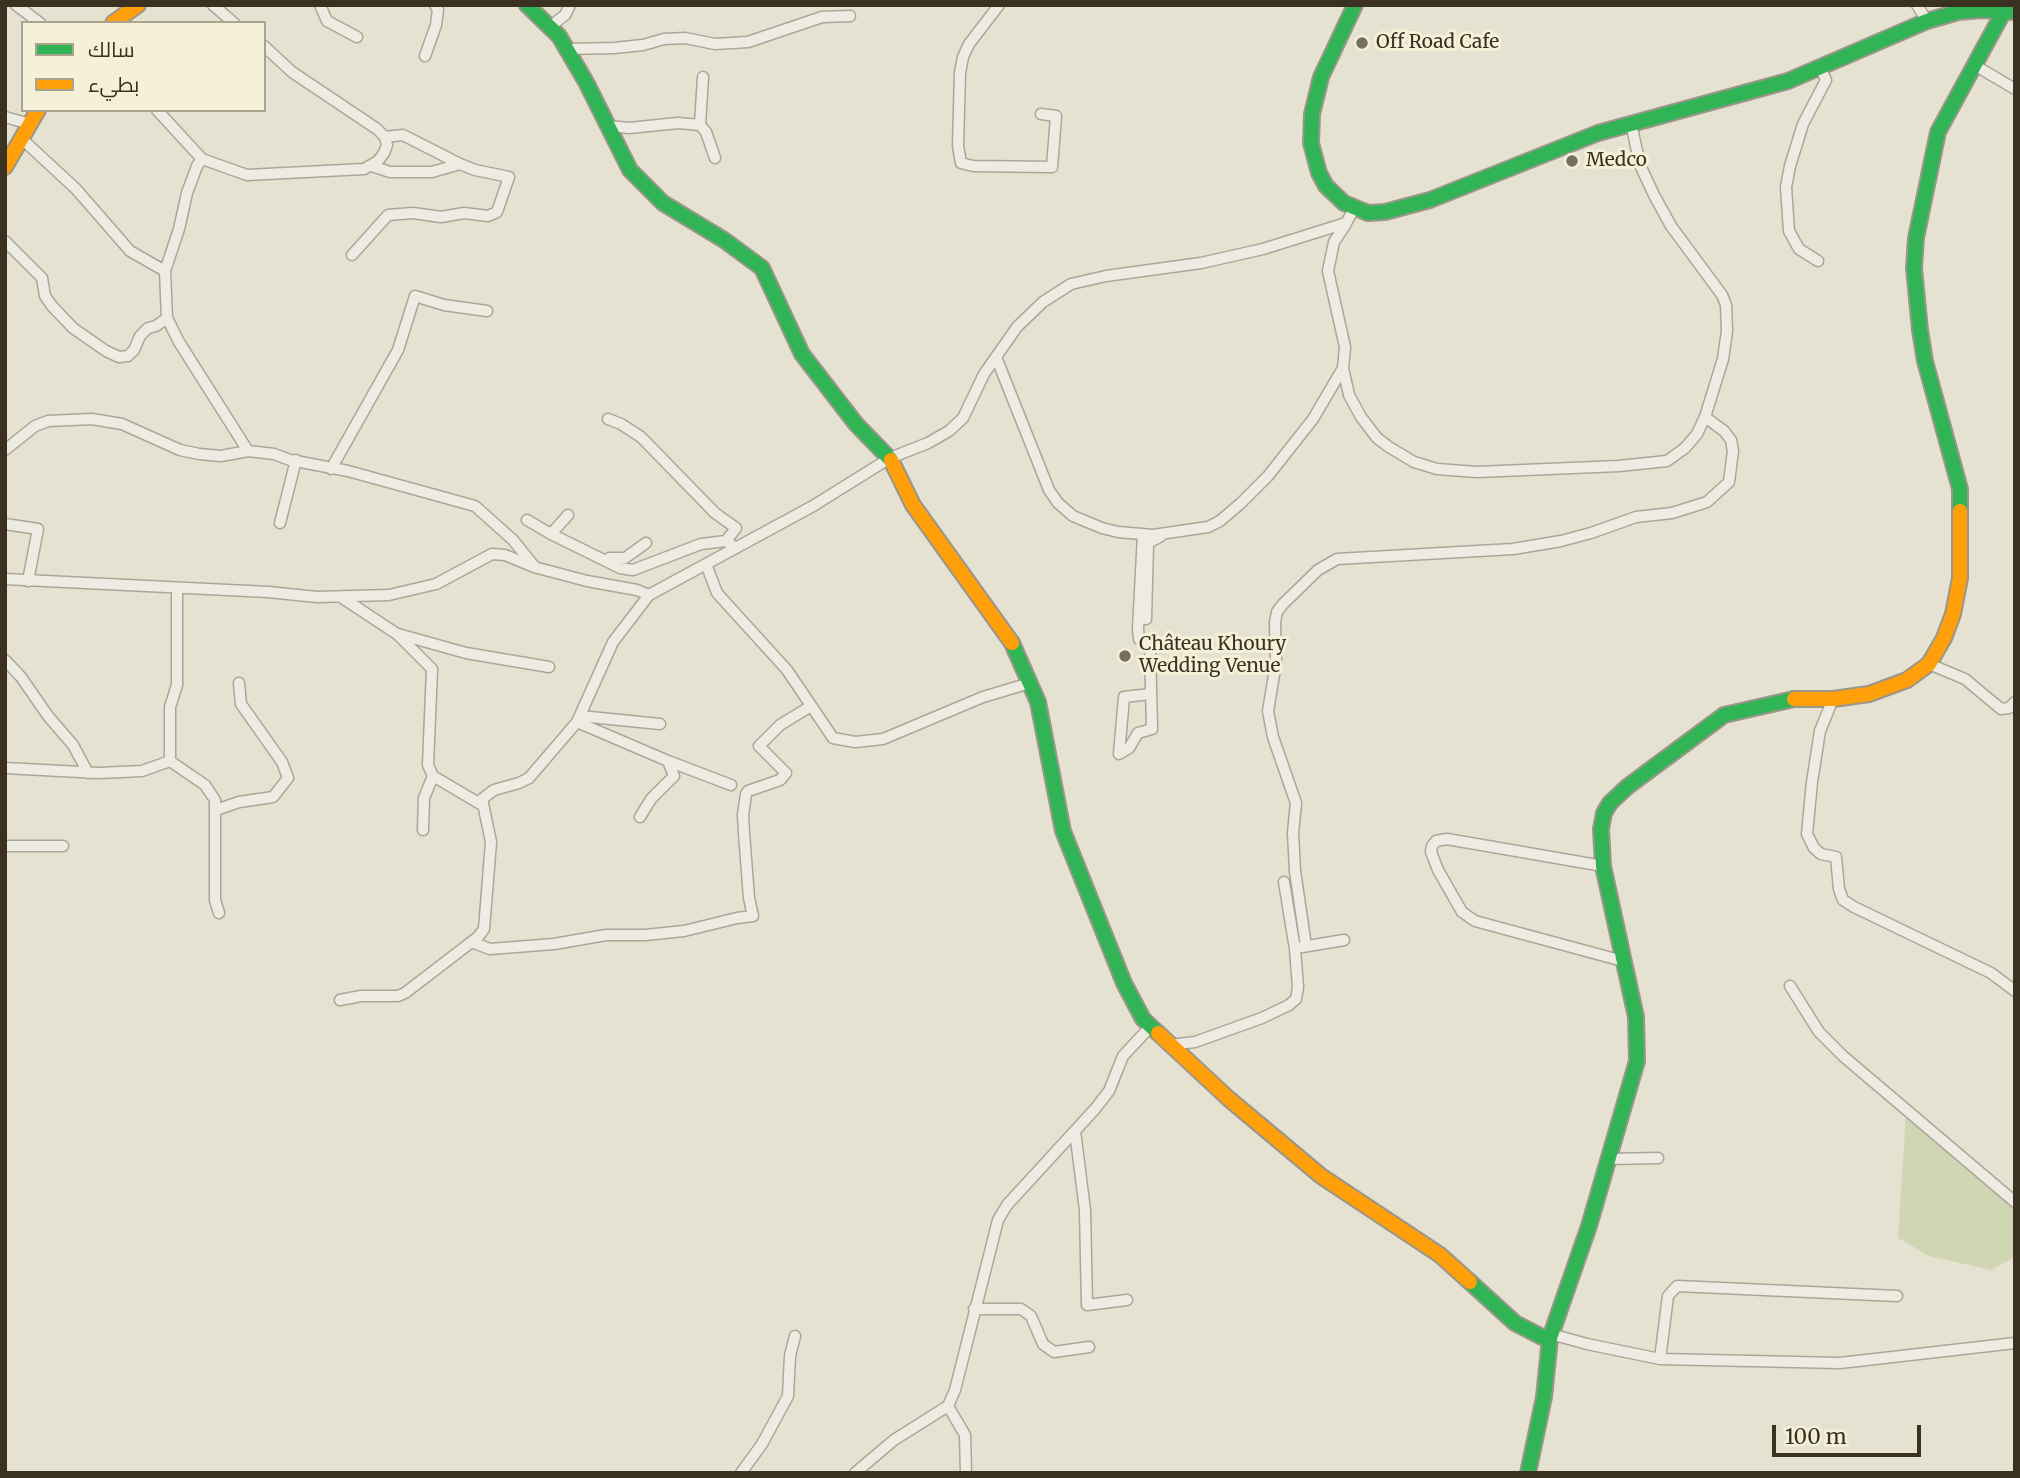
<!DOCTYPE html>
<html>
<head>
<meta charset="utf-8">
<style>
  body { margin:0 }
  #map { position:relative; width:2020px; height:1478px; overflow:hidden; background:#e5e2d1; font-family:Merriweather,Cairo,serif }
  canvas { display:block }
  .frame { position:absolute; inset:0; border:7px solid #3a3121; pointer-events:none }
  .legend { position:absolute; left:21px; top:21px; width:245px; height:91px; box-sizing:border-box; background:#f5f1d8; border:2px solid #aaa48f; margin:0; padding:9px 12px; list-style:none; font-size:21px; color:#3a3121 }
  .legend li { display:flex; align-items:center; gap:14px; height:35px }
  .legend b { width:35px; border:2px solid #aaa48f }
  .scale { position:absolute; left:1772px; top:1425px; width:149px; height:32px; box-sizing:border-box; border:4px solid #3a3121; border-top:0; padding-left:9px; font-size:21px; line-height:24px; white-space:nowrap; color:#3a3121; -webkit-text-stroke:5px #f5f1d8; paint-order:stroke }
</style>
</head>
<body>
<div id="map">
<canvas width="2020" height="1478"></canvas>
<div class="frame"></div>
<ul class="legend">
<li><b style="height:9px;background:#30b455"></b>سالك</li>
<li><b style="height:9px;background:#ff9f0a"></b>بطيء</li>
</ul>
<div class="scale">100 m</div>
</div>
<script>
const g = document.querySelector('canvas').getContext('2d');
g.lineJoin = 'round';
function fill(path, color) { g.fillStyle = color; g.fill(path, 'evenodd'); }
const toPath = rows => new Path2D(rows.map(r => 'M' + r).join(''));
function trace(path, color, width, dash) { g.strokeStyle = color; g.lineWidth = width; g.lineCap = dash ? 'butt' : 'round'; g.setLineDash(dash || []); g.stroke(path); }
function label(font, color, halo, rows, align = 'center') {
  g.font = font + ' Merriweather,serif'; g.lineWidth = 6; g.setLineDash([]); g.textBaseline = 'middle'; g.strokeStyle = halo; g.fillStyle = color; for (const [text, x, y, turn = 0] of rows) {
    g.save(); g.translate(x, y); g.rotate((+turn || 0) * Math.PI / 180); g.textAlign = isNaN(turn) ? turn : align; if (halo) g.strokeText(text, 0, 0); g.fillText(text, 0, 0); g.restore();
  }
}
fill(toPath([
  [1906,1115,1996,1194,2006,1195,2015,1207,2015,1257,1991,1270,1929,1256,1898,1238]
]), '#d0d5b4');
const street = toPath([
  [16,5,40,23],
  [213,5,234,23],
  [320,5,327,21,357,37],
  [999,5,969,44,963,57,960,73,958,146,961,163,973,166,1052,167,1056,116,1041,114],
  [1917,5,1927,21],
  [551,26,565,15,570,5],
  [566,49,614,48,643,45,664,39,685,38,715,44,748,42,822,17,850,16],
  [425,56,436,25,438,10,435,5],
  [1976,66,2015,89],
  [157,110,202,159,197,166,187,193,179,229,165,271,167,318,179,342,248,451],
  [5,117,30,124],
  [700,125,703,77],
  [608,126,629,128,678,123,700,125,706,132,715,158],
  [22,139,76,189,130,251,165,271],
  [202,159,247,175,364,169,378,161,384,153,387,145,385,137,377,129,292,72,264,46],
  [372,166,390,172,432,172,460,164,403,135,385,137],
  [1346,224,1334,242,1328,271,1345,347,1343,368,1349,395,1361,417,1377,438,1389,447,1414,462,1437,469,1477,472,1619,466,1667,461,1685,448,1697,434,1705,417,1723,359,1727,331,1726,305,1722,295,1671,226,1654,195,1640,165,1631,123],
  [5,241,42,278,45,296,52,306,73,328,106,351,119,357,128,356,134,350,140,336,148,328,156,326,167,318],
  [352,255,388,215,413,213,441,217,464,213,488,216,497,212,509,177,475,170,460,164],
  [1818,261,1799,249,1789,231,1786,187,1790,166,1803,124,1826,80,1820,67],
  [996,357,1049,490,1058,503,1073,516,1102,528,1118,532,1153,535,1208,527,1220,521,1241,503,1268,476,1313,419,1343,368],
  [608,419,621,424,641,437,715,513,736,528,726,541],
  [5,450,35,426,48,421,92,419,122,424,180,450,199,454,221,456,248,451,274,454,290,460,348,471,475,506,513,540,534,566],
  [331,469,398,350,415,296,444,305,487,311],
  [568,515,551,534,620,568,633,570,701,544,726,541,736,548],
  [527,520,551,534],
  [280,523,296,460],
  [5,524,38,529,28,581],
  [1143,534,1138,629,1139,639,1150,646,1152,729,1138,733,1129,748,1119,754,1124,697,1150,694],
  [607,561,609,558,625,558,646,543],
  [706,564,717,593,787,670,833,738,855,742,883,739,983,697,1030,683],
  [5,579,268,592,317,597,389,595,436,584,492,554,505,555,534,567,587,581,637,590,649,595,813,506,890,458,928,443,949,431,963,418,984,374,1017,327,1043,302,1071,284,1106,276,1201,263,1263,249,1346,223,1354,209],
  [341,597,397,634,432,669,428,765,433,776,482,805],
  [1146,619,1148,543,1161,536],
  [398,634,466,653,549,667],
  [5,660,21,677,48,716,73,745,88,773],
  [1929,664,1965,679,2001,709,2009,708,2015,702],
  [1833,699,1820,731,1812,782,1807,834,1814,848,1821,854,1836,857,1839,889,1843,900,1854,907,1991,973,2015,991],
  [580,716,660,724],
  [577,722,668,761,731,785],
  [170,761,205,785,215,800,215,900,219,913],
  [5,768,99,773,142,771,170,761,170,707,177,685,177,589],
  [216,810,239,802,273,797,288,778,282,762,241,704,239,683],
  [640,817,651,799,674,776,668,761],
  [423,830,424,798,433,776],
  [5,846,63,846],
  [1603,866,1447,839,1436,841,1432,846,1431,852,1438,870,1462,912,1475,921,1623,961],
  [471,942,490,949,554,944,606,935,645,935,684,931,737,918,753,916,749,898,744,833,743,815,746,794,748,791,780,780,786,773,759,746,780,725,811,706],
  [1306,946,1295,871,1293,833,1296,803,1273,737,1268,711,1276,663,1275,622,1277,612,1283,604,1318,570,1337,559,1513,549,1561,541,1591,533,1636,517,1672,513,1707,502,1729,482,1733,451,1731,440,1724,431,1705,417],
  [1302,947,1344,940],
  [1790,986,1819,1032,1843,1056,2015,1202],
  [340,1000,361,996,398,996,405,993,478,937,484,929,491,842,482,799,494,790,519,783,529,778,577,722,613,642,649,595],
  [1170,1045,1195,1042,1262,1018,1289,1005,1296,999,1298,987,1295,949,1284,882],
  [1075,1131,1085,1210,1087,1305,1127,1300],
  [1608,1159,1658,1158],
  [974,1309,1021,1309,1031,1316,1043,1344,1054,1352,1089,1347],
  [1551,1334,1587,1344,1660,1359,1840,1363,2015,1343],
  [1660,1359,1668,1296,1677,1286,1897,1296],
  [948,1406,965,1435,966,1473],
  [741,1473,762,1444,788,1396,790,1356,795,1336],
  [855,1473,894,1440,948,1406,955,1390,998,1220,1007,1205,1095,1109,1109,1091,1123,1056,1150,1027]
]);
const fast = toPath([
  [527,5,559,36,586,82,630,170,663,203,724,240,762,268,802,354,856,424,891,460],
  [1355,5,1321,77,1312,114,1311,143,1319,173,1326,186,1344,203,1368,213,1385,212,1430,200,1598,133,1788,81,1927,21,1958,12,1981,10,2015,12],
  [1960,511,1960,489,1925,361,1920,330,1914,268,1916,238,1938,132,2004,11],
  [1012,643,1038,702,1063,831,1124,983,1143,1019,1158,1033],
  [1470,1282,1515,1323,1542,1337,1550,1338],
  [1528,1473,1544,1397,1550,1338,1589,1226,1637,1061,1636,1017,1603,866,1601,829,1604,813,1610,803,1627,787,1724,715,1794,699]
]);
const slow = toPath([
  [113,23,138,5],
  [5,167,38,110],
  [891,460,913,505,1012,643],
  [1794,699,1833,699,1869,694,1907,680,1929,664,1944,638,1953,614,1960,578,1960,511],
  [1158,1033,1229,1099,1321,1176,1440,1255,1470,1282]
]);
trace(street, '#aaa799', 13);
trace(fast, '#9a9689', 18);
trace(slow, '#9a9689', 18);
trace(street, '#eeece2', 10);
trace(fast, '#30b455', 14);
trace(slow, '#ff9f0a', 14);
for (const [x, y, r, color] of [
  [1362,43,7,"#766f5f"],
  [1572,161,7,"#766f5f"],
  [1125,656,7,"#766f5f"]
]) { const dot = new Path2D(); dot.arc(x, y, r, 0, 2 * Math.PI); g.fillStyle = color; g.fill(dot); trace(dot, '#f5f1d8', 2.5); }
label('19px', '#3a3121', '#f5f1d8', [
  ["Off Road Cafe",1376,43],
  ["Medco",1586,161],
  ["Château Khoury",1139,645],
  ["Wedding Venue",1139,667]
], 'left');
</script>
</body>
</html>
